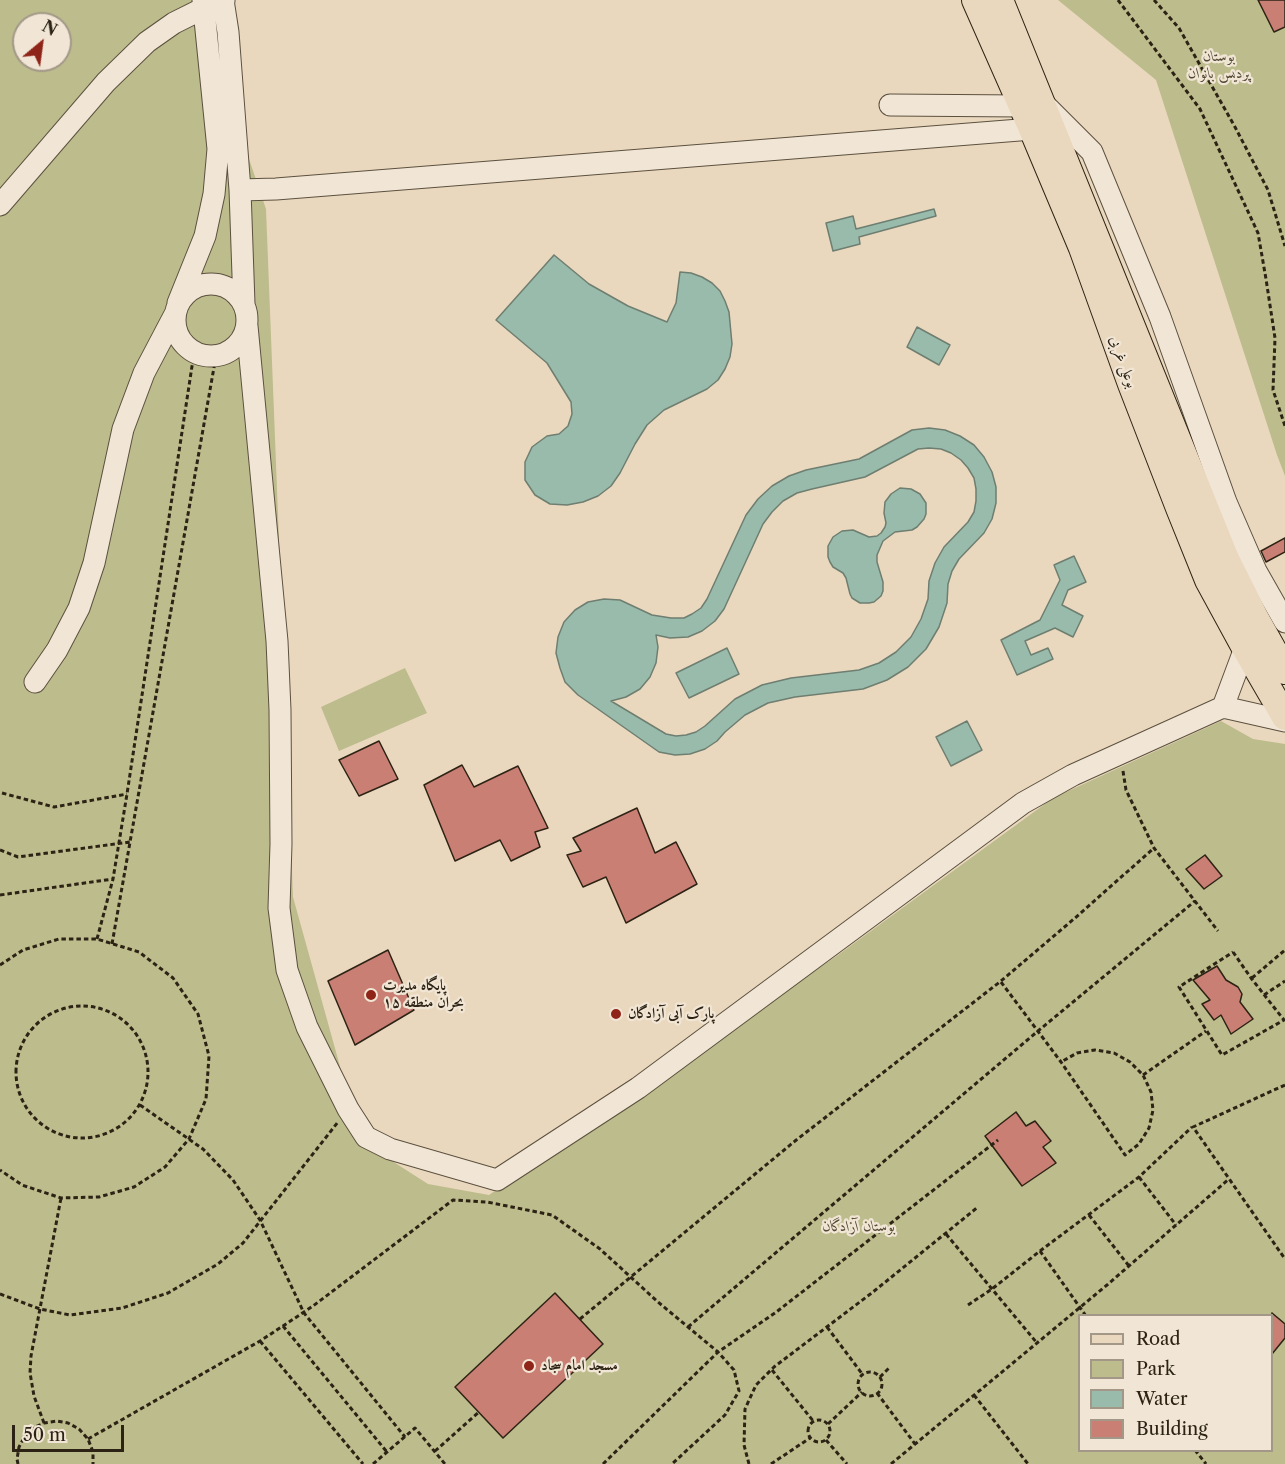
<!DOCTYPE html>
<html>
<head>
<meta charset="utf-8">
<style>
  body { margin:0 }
  #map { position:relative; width:1285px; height:1464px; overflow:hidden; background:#ead8be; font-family:"Libre Caslon Text",serif }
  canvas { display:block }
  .legend { position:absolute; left:1078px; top:1314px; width:195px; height:138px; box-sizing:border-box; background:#f1e6d5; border:2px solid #a39888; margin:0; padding:8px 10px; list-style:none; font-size:18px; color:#2d2315 }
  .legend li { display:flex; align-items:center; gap:12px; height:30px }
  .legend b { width:30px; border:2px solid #a39888 }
  .north { position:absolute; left:12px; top:12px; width:60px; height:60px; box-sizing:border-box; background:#f1e6d5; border:2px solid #a39888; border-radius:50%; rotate:29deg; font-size:16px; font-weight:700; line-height:24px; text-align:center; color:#2d2315 }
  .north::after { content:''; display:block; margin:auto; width:21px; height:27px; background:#8f2418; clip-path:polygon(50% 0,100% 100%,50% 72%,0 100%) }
  .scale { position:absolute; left:12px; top:1425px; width:112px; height:27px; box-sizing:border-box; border:3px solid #2d2315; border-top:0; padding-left:8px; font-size:18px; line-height:21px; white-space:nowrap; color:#2d2315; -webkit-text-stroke:4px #f1e6d5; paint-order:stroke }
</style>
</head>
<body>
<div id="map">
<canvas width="1285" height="1464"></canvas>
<ul class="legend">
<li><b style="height:8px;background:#ead8be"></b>Road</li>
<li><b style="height:16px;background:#bdbc8c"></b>Park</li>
<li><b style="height:16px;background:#99bbac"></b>Water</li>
<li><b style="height:16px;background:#c97f73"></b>Building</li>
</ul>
<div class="north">N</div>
<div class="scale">50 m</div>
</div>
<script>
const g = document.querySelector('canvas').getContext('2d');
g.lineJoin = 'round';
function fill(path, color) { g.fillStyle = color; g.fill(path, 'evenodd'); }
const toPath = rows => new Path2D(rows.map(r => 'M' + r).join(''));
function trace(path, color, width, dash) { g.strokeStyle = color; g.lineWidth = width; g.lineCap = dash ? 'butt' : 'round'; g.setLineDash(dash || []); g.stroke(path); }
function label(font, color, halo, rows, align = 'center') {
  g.font = font + ' "Libre Caslon Text",Amiri,serif'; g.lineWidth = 4.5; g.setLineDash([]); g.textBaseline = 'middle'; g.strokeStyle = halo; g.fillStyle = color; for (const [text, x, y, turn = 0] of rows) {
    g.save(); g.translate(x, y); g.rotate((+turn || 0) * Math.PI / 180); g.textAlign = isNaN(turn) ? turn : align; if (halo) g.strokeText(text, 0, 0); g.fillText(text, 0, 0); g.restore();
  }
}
fill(toPath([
  [0,0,195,0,266,209,293,897,346,1088,378,1152,428,1184,489,1195,838,955,1053,798,1221,721,1253,739,1285,744,1285,1464,0,1464],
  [24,24,60,24,60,60,24,60],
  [1080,1316,1272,1316,1272,1450,1080,1450],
  [1058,0,1285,0,1285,476,1277,455,1156,80],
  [405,668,427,713,339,751,321,707]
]), '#bdbc8c');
const water = toPath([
  [934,209,936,216,859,237,860,244,833,251,826,223,853,216,856,229,934,209],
  [554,255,589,284,628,306,667,322,676,303,680,272,691,273,702,277,712,283,720,291,725,301,729,312,732,344,730,357,725,369,718,380,707,389,664,410,647,425,635,444,620,473,611,486,598,496,583,502,567,505,550,504,535,495,525,480,525,462,532,447,547,436,559,434,568,426,572,414,571,402,547,363,496,320,554,255],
  [917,327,950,345,939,365,907,347,917,327],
  [929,428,945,430,960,436,974,445,984,457,992,472,996,487,996,503,992,519,984,533,959,559,952,571,948,584,947,603,939,627,926,649,908,667,887,680,863,689,795,697,768,703,745,715,725,732,717,741,705,749,690,754,675,755,659,752,578,695,565,682,560,668,556,653,558,637,564,622,575,610,588,602,604,599,620,600,652,615,671,618,684,618,692,614,701,608,707,599,746,515,758,499,772,486,789,476,806,470,859,459,912,430,929,428],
  [929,448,941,449,951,453,961,460,968,468,974,478,976,489,976,501,974,512,968,522,944,547,935,563,929,581,928,599,921,619,911,637,896,652,879,663,859,670,791,678,762,685,735,699,705,726,696,732,686,735,676,736,666,734,611,701,626,697,640,689,650,677,656,663,658,647,656,635,670,638,688,637,702,631,715,621,724,609,763,524,772,512,783,501,797,493,812,489,865,477,918,449,929,448],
  [900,488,911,489,920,494,926,503,926,514,924,519,917,527,912,530,895,532,883,541,877,555,877,562,883,582,883,591,881,596,874,602,869,603,860,603,852,598,850,594,846,578,843,573,833,567,830,562,828,557,828,546,833,537,842,531,853,530,869,537,877,536,881,533,885,527,886,523,884,513,885,502,891,494,900,488],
  [1074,556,1086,582,1068,590,1062,605,1083,616,1073,637,1055,628,1025,641,1031,655,1048,648,1053,659,1017,675,1001,640,1040,620,1060,580,1054,565,1074,556],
  [727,648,739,674,689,698,676,673,727,648],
  [967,721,982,750,951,766,936,737,967,721]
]);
fill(water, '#99bbac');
trace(water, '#6e7e70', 1.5);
const building = toPath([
  [1258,0,1285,0,1285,27,1274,32,1258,0],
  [1285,538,1285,552,1266,562,1261,551,1285,538],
  [379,741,398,779,359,796,339,760,379,741],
  [462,765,474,787,518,766,548,828,535,832,540,847,511,861,500,840,455,861,424,785,462,765],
  [637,808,655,853,676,842,697,884,626,923,606,877,583,887,567,855,581,851,573,838,637,808],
  [1205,855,1222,876,1204,889,1186,869,1205,855],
  [388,950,414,1010,355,1045,328,981,388,950],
  [1217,966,1226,980,1238,987,1242,994,1240,1002,1253,1019,1231,1034,1221,1015,1214,1020,1202,1004,1210,1000,1193,980,1217,966],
  [1016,1112,1026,1126,1035,1121,1051,1141,1043,1147,1056,1163,1022,1186,985,1136,1016,1112],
  [555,1293,603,1344,503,1438,455,1387,555,1293],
  [1272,1313,1285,1324,1285,1338,1272,1354,1272,1313]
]);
fill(building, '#c97f73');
trace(building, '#2d2315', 1.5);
const minor = toPath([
  [223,0,228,32,240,190,244,304],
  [1043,103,1092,152,1160,317,1226,502,1256,571,1285,622],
  [890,105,1022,106],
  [240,190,276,189,1032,129],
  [0,205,106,82,147,42,174,23,204,8,224,1],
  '175 320a36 36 0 1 1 72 0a36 36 0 1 1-72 0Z',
  [178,303,205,236,214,194,218,149,203,0],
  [247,326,277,641,280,710,281,844,279,908,287,970,307,1027,348,1109,366,1137,390,1149,497,1180,638,1088,1023,803,1073,775,1223,707,1285,721],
  [35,682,57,650,79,608,94,563,123,429,144,373,175,314],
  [1223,707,1245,648]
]);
const major = toPath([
  [975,0,1032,129,1082,248,1131,384,1179,508,1208,580,1245,648,1285,717],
  [1000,0,1226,559,1255,617,1285,671]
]);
trace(minor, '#5c503f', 23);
trace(major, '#2d2315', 28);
trace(toPath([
  [1118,0,1200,109,1258,233,1266,279,1275,338,1273,390,1285,426],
  [1154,0,1179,28,1235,127,1268,190,1285,246],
  [1123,771,1126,790,1154,848,1218,931],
  [2,793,54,807,127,794],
  [0,850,18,857,130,842],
  [0,895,113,879],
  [97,939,113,879,127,794,194,353],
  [112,944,216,356],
  [1233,952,1251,978,1284,1020,1222,1055,1179,987,1233,952],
  [0,965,23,950,59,939,97,939,139,952,173,978,198,1014,209,1056,206,1099,189,1139,165,1167,134,1187,99,1197,61,1198,22,1185,0,1170],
  [1252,978,1285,950],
  [1001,982,1061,1062,1125,1155,1139,1144,1149,1128,1153,1110,1151,1092,1143,1075,1130,1062,1114,1053,1095,1050,1077,1053,1061,1062],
  [1264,995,1285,981],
  '16 1072a66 66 0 1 1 132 0a66 66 0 1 1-132 0Z',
  [1143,1075,1206,1031],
  [1285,1085,1193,1127,1285,1259],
  [140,1105,203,1149,233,1180,260,1220,304,1313,405,1437],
  [1139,1177,1176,1225],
  [1089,1215,1129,1266],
  [946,1234,1037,1343],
  [1040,1251,1139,1177,1192,1127],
  [0,1294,40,1309,70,1315,122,1308,168,1293,218,1264,243,1243,338,1122],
  [968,1305,992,1289,1040,1251,1086,1316],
  [580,1319,795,1141,1001,981,1075,918,1154,848],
  [283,1326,387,1452],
  [688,1327,1038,1031,1195,901],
  [827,1327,863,1375],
  [260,1341,363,1464],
  [772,1370,814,1422],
  '858 1384a12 12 0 1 1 24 0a12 12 0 1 1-24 0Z',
  [880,1377,890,1367],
  [877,1393,915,1444],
  [974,1395,1028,1464],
  '808 1431a11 11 0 1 1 22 0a11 11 0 1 1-22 0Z',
  [44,1423,34,1396,30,1373,31,1356,61,1198],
  [828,1424,862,1392],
  [88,1439,260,1341,283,1326,313,1306,453,1200,487,1202,552,1215,600,1249,658,1302,718,1352,734,1370,739,1391,725,1415,672,1464],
  [826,1440,847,1464],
  [1195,1450,1206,1464],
  [435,1451,479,1412],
  [18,1464,17,1459,19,1447,25,1436,33,1428,44,1423,57,1421,68,1423,79,1429,88,1439,93,1452,93,1464],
  [373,1464,415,1428,445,1464],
  [603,1464,718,1352,775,1313,998,1140],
  [749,1464,744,1445,745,1409,756,1385,774,1367,873,1292,978,1207],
  [771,1464,810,1438],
  [891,1464,1107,1285,1229,1179]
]), '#2d2315', 3, [4.5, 3]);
trace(minor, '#f1e6d5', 21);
trace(major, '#ead8be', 26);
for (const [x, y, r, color] of [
  [371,995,6,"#8f2418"],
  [616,1014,6,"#8f2418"],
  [529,1366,6,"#8f2418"]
]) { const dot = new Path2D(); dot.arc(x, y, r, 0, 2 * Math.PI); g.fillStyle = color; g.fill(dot); trace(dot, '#f1e6d5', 2); }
label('italic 15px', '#514933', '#f1e6d5', [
  ["بوستان",1219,57],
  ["پردیس بانوان",1219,74],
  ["بوستان آزادگان",859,1227]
]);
label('15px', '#2d2315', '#f1e6d5', [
  ["بوعلی غربی",1123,362,70]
]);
label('bold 15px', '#2d2315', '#f1e6d5', [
  ["پایگاه مدیرت",383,986],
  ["بحران منطقه ۱۵",383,1003],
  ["پارک آبی آزادگان",628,1014],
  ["مسجد امام سجاد",541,1366]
], 'left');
</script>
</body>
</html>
